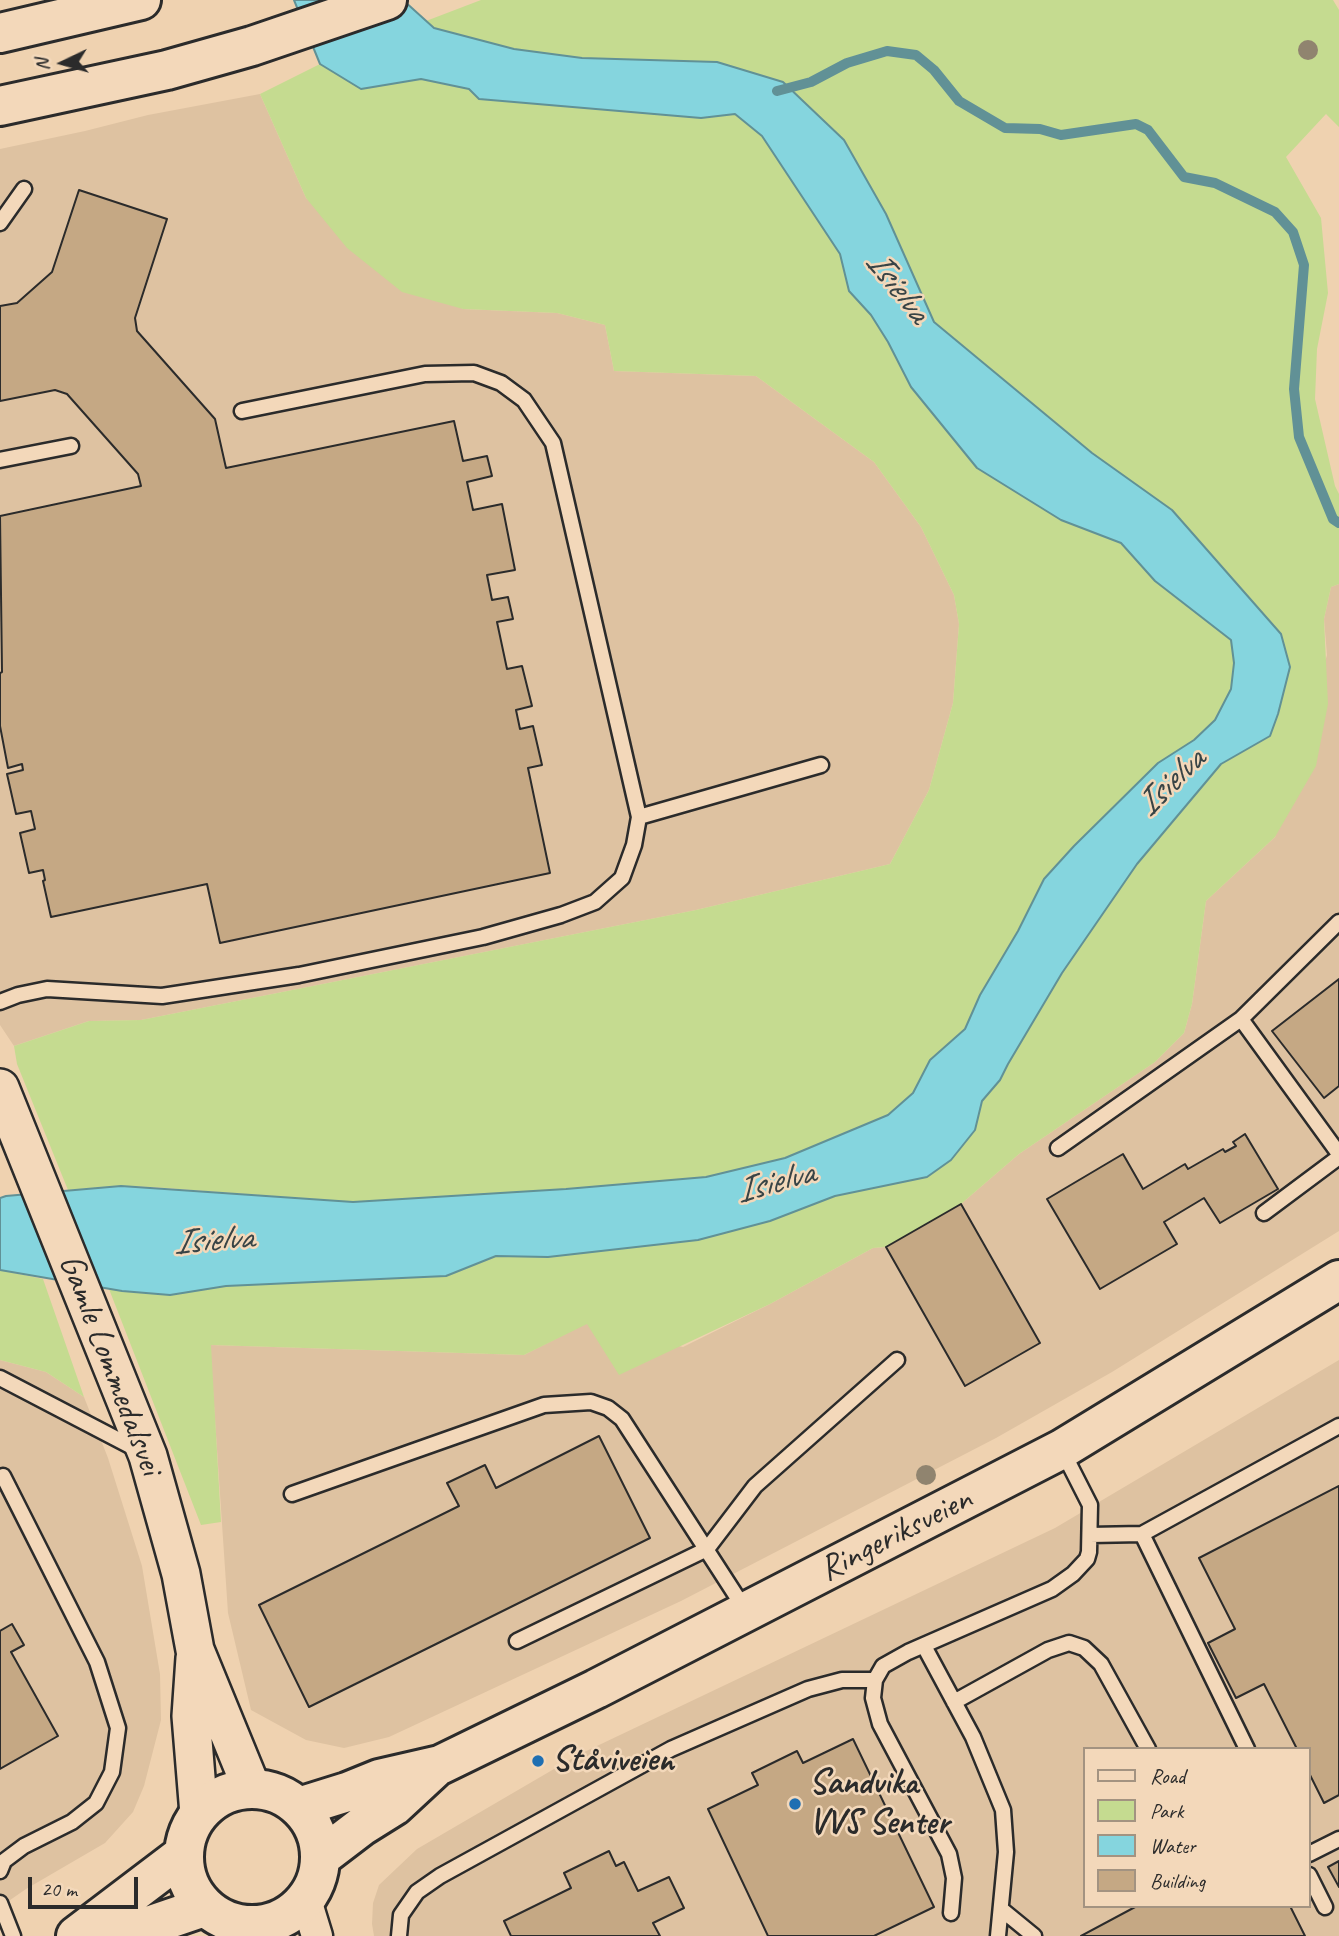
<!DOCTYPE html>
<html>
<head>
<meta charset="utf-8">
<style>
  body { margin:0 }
  #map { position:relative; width:1339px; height:1936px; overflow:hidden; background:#efd2b0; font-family:Caveat,sans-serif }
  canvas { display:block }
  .legend { position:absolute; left:1083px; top:1747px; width:228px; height:161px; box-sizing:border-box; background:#f3d8ba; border:2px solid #a39381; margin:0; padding:9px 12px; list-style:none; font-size:21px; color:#2b2b2b }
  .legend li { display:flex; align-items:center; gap:14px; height:35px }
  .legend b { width:35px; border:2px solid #a39381 }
  .north { position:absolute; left:28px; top:28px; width:70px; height:70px; -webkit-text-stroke:5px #f3d8ba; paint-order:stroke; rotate:265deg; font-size:19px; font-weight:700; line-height:28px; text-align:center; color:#2b2b2b }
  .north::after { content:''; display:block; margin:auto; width:24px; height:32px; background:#2b2b2b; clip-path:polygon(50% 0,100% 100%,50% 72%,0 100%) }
  .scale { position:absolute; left:28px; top:1877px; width:110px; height:32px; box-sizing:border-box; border:4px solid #2b2b2b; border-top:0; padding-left:9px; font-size:21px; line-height:24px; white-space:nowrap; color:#2b2b2b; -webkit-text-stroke:5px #f3d8ba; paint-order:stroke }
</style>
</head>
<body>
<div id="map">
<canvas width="1339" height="1936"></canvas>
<ul class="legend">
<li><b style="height:9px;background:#f3d8ba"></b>Road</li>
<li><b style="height:19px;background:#c5db90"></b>Park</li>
<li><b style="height:19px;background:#85d5de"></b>Water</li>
<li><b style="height:19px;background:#c5a884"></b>Building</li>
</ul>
<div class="north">N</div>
<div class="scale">20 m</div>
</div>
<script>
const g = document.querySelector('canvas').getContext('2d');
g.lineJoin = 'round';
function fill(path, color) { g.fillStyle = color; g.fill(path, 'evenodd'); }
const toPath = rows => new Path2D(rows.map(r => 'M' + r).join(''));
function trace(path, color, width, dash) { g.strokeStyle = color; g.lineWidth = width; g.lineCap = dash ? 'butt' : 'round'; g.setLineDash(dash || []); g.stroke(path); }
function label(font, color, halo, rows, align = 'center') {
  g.font = font + ' Caveat,sans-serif'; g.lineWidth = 5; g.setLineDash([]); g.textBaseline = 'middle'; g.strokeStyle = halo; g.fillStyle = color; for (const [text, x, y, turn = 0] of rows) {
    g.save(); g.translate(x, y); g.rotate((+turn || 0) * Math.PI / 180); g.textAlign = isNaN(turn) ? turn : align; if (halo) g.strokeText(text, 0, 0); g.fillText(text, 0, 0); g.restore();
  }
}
fill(toPath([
  [260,94,306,198,463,309,557,313,605,325,614,371,756,376,874,462,921,527,954,595,959,624,953,703,929,790,890,864,696,910,141,1020,89,1021,14,1046,0,1025,0,149,85,131,148,115],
  [1339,584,1339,1231,1112,1372,996,1438,681,1601,389,1737,344,1748,306,1740,251,1710,228,1613,210,1345,524,1355,587,1323,683,1347,770,1304,873,1248,886,1247,961,1204,1019,1154,1155,1062,1184,1033,1192,1004,1206,901,1275,837,1327,655,1324,619,1331,587],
  [0,1360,46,1372,84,1397,108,1458,142,1566,160,1674,161,1720,144,1786,133,1812,105,1843,26,1889,0,1907],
  [1339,1360,1339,1936,374,1936,372,1924,373,1903,379,1885,417,1849,578,1755,1055,1528],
  [1085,1749,1309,1749,1309,1906,1085,1906]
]), '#dec2a1');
fill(toPath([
  [481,0,1333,0,1339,10,1339,127,1326,114,1286,157,1321,218,1328,293,1317,349,1315,399,1335,486,1339,494,1339,584,1331,587,1324,619,1328,704,1316,766,1275,837,1206,901,1192,1004,1184,1033,1155,1062,1019,1154,961,1204,886,1247,873,1248,770,1304,619,1375,587,1324,524,1355,211,1345,221,1522,201,1525,109,1289,170,1295,226,1286,446,1276,496,1256,630,1248,698,1240,770,1221,835,1196,927,1177,975,1130,982,1101,1000,1080,1008,1064,1062,973,1137,864,1221,764,1270,736,1281,634,1172,510,1092,453,934,322,886,214,844,140,810,107,783,82,717,62,582,58,546,54,514,49,434,28,426,21],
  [320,64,361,89,421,79,469,89,479,99,701,118,735,114,762,136,840,254,849,291,871,315,888,342,911,387,977,468,1061,520,1121,543,1155,581,1231,640,1234,663,1231,689,1215,720,1194,740,1158,763,1074,846,1044,879,1018,931,980,995,965,1029,930,1060,913,1093,888,1115,785,1158,706,1177,566,1189,353,1202,152,1187,121,1186,68,1190,17,1064,14,1046,89,1021,141,1020,696,910,890,864,929,790,953,703,959,624,954,595,921,527,874,462,756,376,614,371,605,325,557,313,463,309,402,292,347,248,306,198,260,94],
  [0,1270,43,1279,84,1397,46,1372,0,1360]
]), '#c5db90');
const water = toPath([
  [294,0,403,0,434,28,514,49,582,58,717,62,783,82,844,140,886,214,934,322,1092,453,1172,510,1281,634,1290,667,1278,714,1270,736,1221,764,1137,864,1062,973,1008,1064,1000,1080,982,1101,975,1130,951,1160,927,1177,835,1196,770,1221,698,1240,548,1257,496,1256,446,1276,226,1286,170,1295,122,1291,0,1270,0,1198,6,1196,121,1186,353,1202,566,1189,706,1177,785,1158,888,1115,913,1093,930,1060,965,1029,980,995,1018,931,1044,879,1074,846,1158,763,1194,740,1215,720,1231,689,1234,663,1231,640,1155,581,1121,543,1061,520,977,468,911,387,888,342,871,315,849,291,840,254,762,136,735,114,701,118,479,99,469,89,421,79,361,89,320,64,294,0]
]);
fill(water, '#85d5de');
trace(water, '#619196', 2);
trace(toPath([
  [777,91,811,82,847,63,887,51,916,55,934,70,959,101,1005,128,1040,129,1061,135,1136,124,1148,130,1184,177,1215,183,1275,212,1293,232,1304,265,1294,389,1299,437,1333,519,1339,523]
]), '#619196', 10);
const building = toPath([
  [79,190,167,219,135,318,137,331,215,419,226,468,454,421,463,461,487,456,492,476,467,482,473,510,502,504,515,570,487,575,492,600,508,597,513,619,497,622,507,669,522,666,532,706,516,710,520,729,533,726,542,765,528,768,550,873,220,943,207,884,51,917,43,881,45,880,43,870,29,873,20,833,35,829,31,811,16,814,7,774,23,770,22,764,8,768,0,726,0,673,2,672,0,516,141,486,138,474,67,394,55,390,0,401,0,306,17,303,52,272,79,190],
  [1339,979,1339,1086,1324,1098,1272,1031,1339,979],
  [1245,1134,1278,1189,1220,1223,1204,1198,1164,1222,1177,1244,1100,1289,1047,1199,1123,1154,1143,1189,1185,1164,1188,1169,1223,1149,1225,1152,1236,1146,1233,1142,1245,1134],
  [961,1204,1040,1343,965,1386,886,1247,961,1204],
  [599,1436,650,1538,309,1707,259,1605,459,1506,447,1483,485,1465,496,1488,599,1436],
  [1339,1486,1339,1795,1324,1803,1309,1773,1309,1749,1297,1749,1264,1684,1236,1698,1208,1643,1235,1629,1199,1558,1339,1486],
  [12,1624,24,1645,11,1652,58,1736,0,1769,0,1631,12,1624],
  [853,1739,934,1907,874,1936,768,1936,708,1809,758,1785,752,1773,797,1751,803,1763,853,1739],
  [609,1851,616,1866,624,1862,638,1891,669,1877,684,1908,653,1923,660,1936,511,1936,504,1921,571,1888,564,1873,609,1851],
  [1339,1861,1339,1887,1328,1867,1339,1861],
  [1137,1906,1290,1906,1305,1936,1081,1936,1137,1906]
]);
fill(building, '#c5a884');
trace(building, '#2b2b2b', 2);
const service = toPath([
  [0,223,24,189],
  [0,460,71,446],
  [639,817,821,765],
  [0,1002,18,995,47,989,162,996,299,975,483,937,561,915,595,902,622,878,634,845,639,817,553,443,524,400,501,383,474,373,425,374,242,411],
  [1241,1019,1339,1154],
  [1058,1148,1241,1019,1339,922],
  [1264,1213,1339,1157],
  [0,1378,138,1450],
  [292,1494,544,1405,591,1402,608,1408,622,1419,746,1611],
  [1142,1534,1247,1749],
  [1090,1535,1142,1534,1339,1426],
  [517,1641,707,1549,755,1486,897,1360],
  [924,1646,973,1737,1003,1810,1006,1852,998,1936],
  [954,1702,1048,1650,1069,1643,1084,1648,1101,1664,1148,1749],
  [1309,1854,1339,1839],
  [0,1871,4,1861,24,1846,72,1822,96,1803,112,1772,118,1728,97,1662,3,1476],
  [1309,1875,1325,1907],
  [0,1903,13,1936],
  [1001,1909,1034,1936],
  [951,1913,954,1878,949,1854,880,1724,873,1698,875,1680,883,1666,908,1652,1052,1589,1073,1574,1087,1559,1089,1552,1090,1505,1062,1450],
  [399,1936,401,1915,417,1892,440,1876,671,1749,808,1689,842,1680,875,1680]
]);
const minor = toPath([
  [306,1900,317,1936],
  [251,1926,260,1936]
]);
const tertiary = toPath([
  [0,1088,148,1456,181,1574,195,1650,252,1789],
  [195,1658,191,1716,199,1814]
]);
const primary = toPath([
  '184 1857a68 68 0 1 1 136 0a68 68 0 1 1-136 0Z',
  [299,1807,347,1792,379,1779,440,1765,596,1689,1062,1449,1339,1280],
  [320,1858,362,1826,394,1806,435,1768],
  [76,1936,184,1854],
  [119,1936,204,1907]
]);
const motorway = toPath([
  [0,33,141,0],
  [0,106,167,70,252,46,387,0]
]);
trace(service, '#2b2b2b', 19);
trace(minor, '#2b2b2b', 35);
trace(tertiary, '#2b2b2b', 42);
trace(primary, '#2b2b2b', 44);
trace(motorway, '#2b2b2b', 44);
trace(service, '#f3d8ba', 14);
trace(minor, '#f3d8ba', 30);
trace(tertiary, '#f3d8ba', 37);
trace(primary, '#f3d8ba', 38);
trace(motorway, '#f3d8ba', 38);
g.fillStyle = '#90846f';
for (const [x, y] of [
  [1308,50],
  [926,1475]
]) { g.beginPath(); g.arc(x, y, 10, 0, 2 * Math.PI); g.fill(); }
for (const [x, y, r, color] of [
  [538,1761,7,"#1f6fb2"],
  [795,1804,7,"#1f6fb2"]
]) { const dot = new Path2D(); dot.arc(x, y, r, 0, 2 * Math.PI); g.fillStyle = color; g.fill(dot); trace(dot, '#f3d8ba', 2.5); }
label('35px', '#2b2b2b', '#f3d8ba', [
  ["Gamle Lommedalsvei",110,1365,69],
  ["Ringeriksveien",896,1535,-27]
]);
label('bold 35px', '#2b2b2b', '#f3d8ba', [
  ["Ståviveien",552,1761],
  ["Sandvika",809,1784],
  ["VVS Senter",809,1824]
], 'left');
label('italic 37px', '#384446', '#f3d8ba', [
  ["Isielva",897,287,52],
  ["Isielva",1171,783,-44],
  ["Isielva",775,1183,-15],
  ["Isielva",213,1241,-4]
]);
</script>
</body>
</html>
